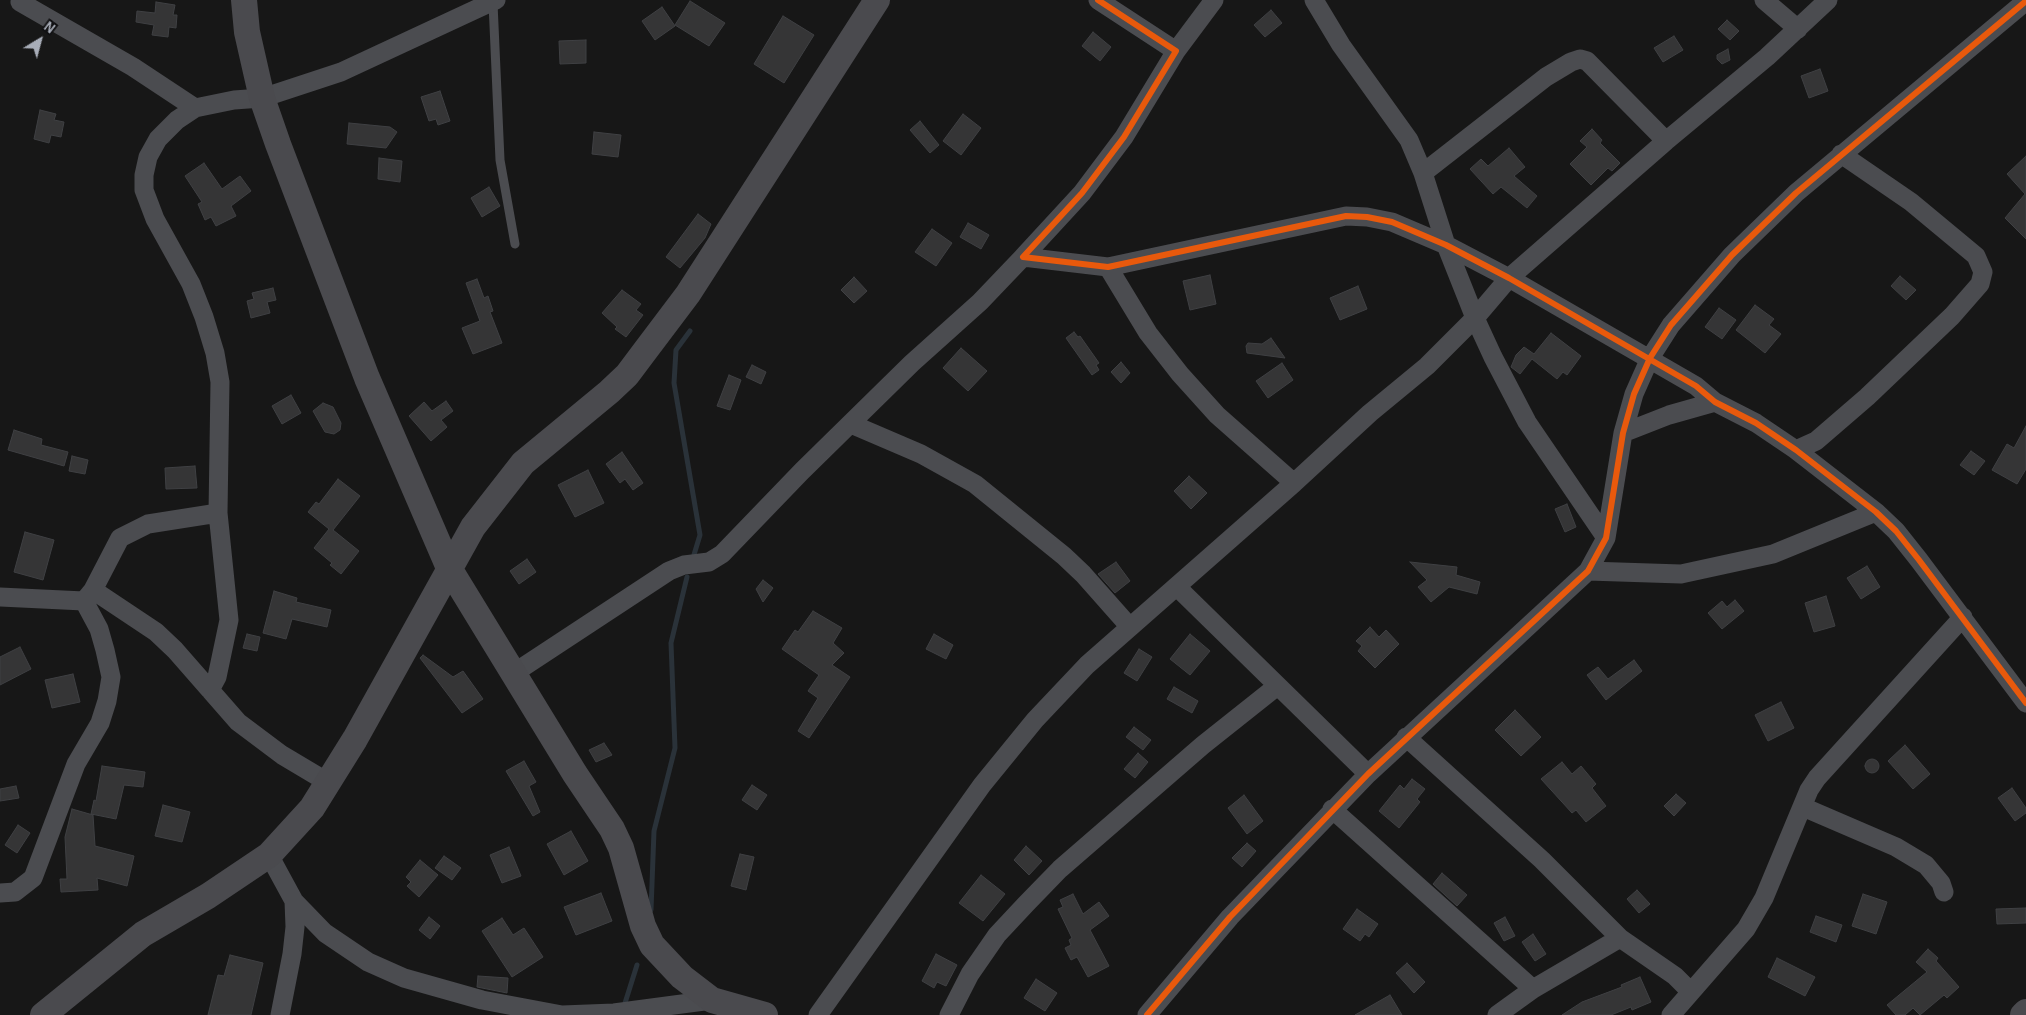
<!DOCTYPE html>
<html>
<head>
<meta charset="utf-8">
<style>
  body { margin:0 }
  #map { position:relative; width:2026px; height:1015px; overflow:hidden; background:#171717; font-family:"Alegreya Sans",sans-serif }
  canvas { display:block }
  .north { position:absolute; left:15px; top:15px; width:50px; height:50px; -webkit-text-stroke:4px #111113; paint-order:stroke; rotate:37deg; font-size:14px; font-weight:700; line-height:20px; text-align:center; color:#a8adb8 }
  .north::after { content:''; display:block; margin:auto; width:18px; height:22px; background:#a8adb8; clip-path:polygon(50% 0,100% 100%,50% 72%,0 100%) }
</style>
</head>
<body>
<div id="map">
<canvas width="2026" height="1015"></canvas>
<div class="north">N</div>
</div>
<script>
const g = document.querySelector('canvas').getContext('2d');
g.lineJoin = 'round';
const toPath = rows => new Path2D(rows.map(r => 'M' + r).join(''));
function trace(path, color, width, dash) { g.strokeStyle = color; g.lineWidth = width; g.lineCap = dash ? 'butt' : 'round'; g.setLineDash(dash || []); g.stroke(path); }
function fill(path, color) { g.fillStyle = color; g.fill(path, 'evenodd'); }
trace(toPath([
  [690,331,676,350,674,383,700,535,693,558],
  [651,910,654,831,675,748,671,643,687,577],
  [625,1003,637,965]
]), '#2a3239', 5);
const building = toPath([
  [690,1,725,23,709,46,675,25,690,1],
  [156,2,175,5,173,15,177,15,176,28,169,27,168,37,152,35,154,25,136,22,137,11,155,13,156,2],
  [662,7,675,26,655,40,642,21,662,7],
  [1271,10,1282,23,1265,37,1254,25,1271,10],
  [783,16,814,35,784,83,754,64,783,16],
  [1727,20,1739,31,1730,40,1718,29,1727,20],
  [1093,32,1111,47,1100,61,1082,46,1093,32],
  [1674,36,1683,50,1663,62,1654,48,1674,36],
  [586,40,586,63,560,64,559,41,586,40],
  [1728,49,1730,60,1722,64,1717,59,1717,55,1728,49],
  [1820,69,1828,91,1809,98,1801,76,1820,69],
  [440,91,450,121,438,125,436,119,429,121,421,97,440,91],
  [40,110,56,114,54,120,64,122,61,137,51,135,49,143,34,139,40,110],
  [963,114,981,128,961,155,943,141,963,114],
  [920,121,939,145,930,153,910,130,920,121],
  [349,123,390,127,397,132,386,148,347,144,349,123],
  [1592,129,1602,140,1600,143,1620,163,1612,171,1608,168,1591,185,1570,164,1587,147,1580,141,1592,129],
  [594,132,621,135,618,157,592,154,594,132],
  [1509,148,1525,167,1514,176,1537,196,1527,208,1501,187,1493,194,1470,169,1481,159,1488,166,1509,148],
  [2026,156,2026,239,2005,218,2025,194,2007,174,2026,156],
  [379,158,402,161,400,182,378,179,379,158],
  [204,163,222,189,240,176,251,191,231,206,236,216,216,226,211,217,205,220,198,204,202,202,185,176,204,163],
  [489,187,500,206,482,217,471,198,489,187],
  [698,214,711,224,705,238,680,268,666,257,698,214],
  [968,223,989,235,981,249,960,237,968,223],
  [932,229,952,243,936,266,915,252,932,229],
  [1210,275,1216,304,1190,310,1183,281,1210,275],
  [1900,276,1916,290,1906,300,1891,286,1900,276],
  [854,277,867,291,854,303,841,290,854,277],
  [477,279,484,298,488,296,493,311,490,312,502,343,473,354,462,328,480,321,466,283,477,279],
  [1358,286,1367,309,1340,320,1330,298,1358,286],
  [273,288,276,300,267,302,270,313,251,318,247,301,254,299,252,293,273,288],
  [622,290,641,304,636,310,643,315,626,337,615,329,617,327,602,313,622,290],
  [1755,305,1774,319,1769,325,1781,334,1765,353,1736,330,1755,305],
  [1719,308,1736,320,1722,339,1705,327,1719,308],
  [1074,332,1078,337,1080,336,1099,363,1096,365,1099,370,1092,375,1066,338,1074,332],
  [1551,333,1581,356,1567,375,1563,372,1557,379,1532,359,1520,374,1511,367,1516,355,1524,347,1534,354,1551,333],
  [1271,338,1285,358,1247,353,1246,346,1248,343,1262,344,1271,338],
  [961,348,987,371,968,391,943,368,961,348],
  [1121,362,1130,373,1121,383,1111,372,1121,362],
  [1282,363,1293,380,1268,398,1256,381,1282,363],
  [752,365,766,372,761,384,746,377,752,365],
  [729,375,741,380,730,410,717,406,729,375],
  [291,395,301,413,282,424,272,406,291,395],
  [446,401,453,411,441,420,447,427,431,441,409,416,424,402,432,411,446,401],
  [323,403,333,407,341,423,340,430,334,434,325,432,313,411,323,403],
  [2026,426,2026,469,2017,484,1992,470,2007,444,2014,448,2026,426],
  [14,430,42,439,41,445,68,452,64,466,8,450,14,430],
  [1971,451,1985,461,1974,475,1960,465,1971,451],
  [622,452,643,483,633,490,625,479,620,483,606,464,622,452],
  [72,456,88,460,85,474,69,471,72,456],
  [195,466,197,488,166,489,165,468,195,466],
  [588,470,604,503,575,517,558,485,588,470],
  [1189,476,1207,493,1191,509,1174,491,1189,476],
  [338,479,360,496,333,530,359,551,341,574,330,565,332,563,314,548,329,529,308,512,316,502,319,504,338,479],
  [1567,504,1576,527,1565,532,1555,509,1567,504],
  [25,532,54,540,43,580,14,572,25,532],
  [527,559,536,572,519,584,510,571,527,559],
  [1116,562,1130,581,1115,593,1098,574,1116,562],
  [1410,562,1457,567,1456,575,1480,582,1477,594,1449,587,1431,602,1418,587,1427,580,1410,562],
  [1867,566,1880,587,1861,599,1847,578,1867,566],
  [763,580,773,588,763,602,756,589,763,580],
  [274,591,297,598,296,602,331,610,327,627,292,619,286,639,263,633,274,591],
  [1826,596,1835,626,1814,632,1805,603,1826,596],
  [1735,600,1744,611,1722,629,1708,613,1722,601,1727,607,1735,600],
  [813,611,842,628,833,643,844,653,832,665,850,677,809,738,798,731,818,698,808,691,819,675,782,649,795,630,798,632,813,611],
  [1370,627,1379,637,1386,630,1399,644,1375,668,1358,651,1362,646,1356,641,1370,627],
  [247,634,260,637,257,651,243,648,247,634],
  [934,634,953,645,946,659,926,649,934,634],
  [1190,634,1210,651,1190,675,1170,659,1190,634],
  [20,647,31,669,0,685,0,657,20,647],
  [1139,649,1152,657,1137,681,1124,673,1139,649],
  [423,655,453,677,463,671,483,699,462,713,420,658,423,655],
  [1634,660,1642,671,1606,700,1587,675,1598,667,1608,679,1634,660],
  [73,674,80,702,52,708,45,680,73,674],
  [1174,687,1198,701,1192,713,1167,699,1174,687],
  [1781,702,1794,728,1768,741,1755,715,1781,702],
  [1515,710,1541,737,1521,756,1495,730,1515,710],
  [1134,727,1151,740,1143,750,1126,737,1134,727],
  [604,743,612,755,596,762,589,750,604,743],
  [1905,745,1930,774,1913,789,1888,761,1905,745],
  [1138,753,1148,762,1135,778,1124,769,1138,753],
  '1865 766a7 7 0 1 1 14 0a7 7 0 1 1-14 0Z',
  [524,761,536,782,529,786,540,812,533,816,506,771,524,761],
  [1562,762,1572,774,1581,766,1596,784,1592,788,1606,806,1586,822,1576,810,1572,813,1541,779,1562,762],
  [102,766,145,772,143,787,124,785,116,819,91,814,94,800,96,801,102,766],
  [1412,779,1425,789,1417,799,1420,802,1399,828,1379,811,1400,785,1404,789,1412,779],
  [752,785,767,795,757,810,742,800,752,785],
  [16,786,19,798,0,801,0,789,16,786],
  [2012,788,2026,808,2026,813,2015,821,1998,798,2012,788],
  [1676,794,1686,803,1674,816,1664,806,1676,794],
  [1244,795,1263,821,1247,834,1228,808,1244,795],
  [163,805,190,812,182,842,155,836,163,805],
  [72,809,93,815,95,846,134,856,127,886,97,878,98,890,61,892,60,879,67,879,65,837,72,809],
  [18,825,30,833,17,853,5,845,18,825],
  [571,831,588,861,564,875,547,844,571,831],
  [1247,843,1256,851,1242,867,1232,858,1247,843],
  [1026,846,1042,861,1029,875,1014,860,1026,846],
  [509,847,521,876,502,883,490,855,509,847],
  [740,854,754,857,746,890,731,886,740,854],
  [444,856,461,868,452,880,435,868,444,856],
  [420,860,438,875,419,897,407,886,411,882,406,877,420,860],
  [1442,873,1467,895,1457,906,1433,884,1442,873],
  [981,875,1005,894,983,921,959,903,981,875],
  [1637,890,1650,904,1639,913,1627,899,1637,890],
  [601,893,612,921,576,935,564,907,601,893],
  [1073,894,1083,914,1099,902,1109,916,1090,930,1109,966,1088,977,1077,957,1071,960,1065,948,1071,945,1069,940,1072,938,1058,909,1063,907,1060,900,1073,894],
  [1863,894,1887,902,1876,934,1852,926,1863,894],
  [2026,908,2026,923,1997,924,1996,909,2026,908],
  [1357,909,1378,924,1369,937,1365,934,1360,941,1343,929,1357,909],
  [1816,916,1842,925,1836,942,1810,932,1816,916],
  [429,917,440,926,430,939,419,930,429,917],
  [1505,917,1515,936,1504,941,1494,923,1505,917],
  [502,918,513,935,524,928,543,957,512,977,482,931,502,918],
  [1533,934,1546,954,1535,961,1522,942,1533,934],
  [1928,949,1938,958,1936,961,1959,987,1947,998,1944,995,1920,1015,1913,1008,1905,1015,1896,1015,1887,1005,1927,972,1916,962,1928,949],
  [936,954,957,965,946,986,937,982,934,988,922,981,936,954],
  [230,955,263,963,251,1015,208,1015,218,975,224,976,230,955],
  [1777,958,1815,977,1805,996,1768,977,1777,958],
  [1407,963,1425,982,1414,993,1396,973,1407,963],
  [478,976,508,978,507,993,477,987,478,976],
  [1640,977,1651,1002,1632,1010,1631,1007,1611,1015,1562,1015,1582,1002,1622,987,1621,985,1640,977],
  [1036,979,1057,993,1045,1011,1024,998,1036,979],
  [1390,995,1402,1015,1355,1015,1390,995]
]);
fill(building, '#353536');
trace(building, '#3f4043', 1);
trace(toPath([
  [493,3,500,160,515,244]
]), '#4b4c50', 9);
trace(toPath([
  [1098,0,1176,51,1124,137,1082,193,1023,257,1108,267,1346,216,1367,217,1392,222,1446,245,1509,278,1696,386,1715,402,1756,423,1796,450,1876,512,1896,531,1919,560,2026,703],
  [1764,0,1798,29],
  [20,2,133,67,195,108],
  [1176,51,1214,0],
  [1423,173,1546,77,1571,62,1580,59,1587,61,1666,141],
  [1108,267,1148,333,1180,374,1217,415,1294,483],
  [851,424,921,454,975,484,1064,556,1083,574,1129,626],
  [1623,433,1669,415,1715,402],
  [1796,450,1816,441,1867,397,1952,316,1980,284,1983,272,1976,256,1911,202,1841,154],
  [1606,538,1527,422,1493,357,1475,318,1509,278,1666,141,1767,57,1828,0],
  [1588,571,1681,574,1773,554,1876,512],
  [1177,587,1368,774],
  [93,590,156,632,175,650,238,722,282,755,329,783],
  [0,597,84,601,93,590,120,538,148,524,218,513,220,382,215,353,204,317,191,284,155,219,144,190,144,175,148,157,158,139,177,120,195,108,234,100,262,98,341,72,496,0],
  [514,673,669,571,684,565,709,562,722,554,802,471,912,363,980,302,1023,257],
  [210,690,217,677,229,620,218,513],
  [1406,737,1542,860,1620,938,1533,989,1497,1015],
  [1803,807,1896,847,1926,865,1941,883,1944,892],
  [1332,809,1533,989],
  [269,855,294,901,325,933,368,962,404,978,482,1000,562,1015,614,1013,712,1000],
  [0,893,15,892,33,878,76,764,100,723,107,701,111,677,105,650,99,629,84,601],
  [1620,938,1675,976,1690,991],
  [280,1015,292,954,295,927,294,901],
  [818,1015,982,785,1035,720,1087,665,1294,483,1370,413,1427,366,1475,318,1446,245,1423,173,1409,140,1341,45,1314,0],
  [949,1015,970,974,997,935,1026,904,1060,869,1203,745,1276,687],
  [1147,1015,1230,917,1368,774,1588,571,1606,538,1623,433,1634,394,1650,358,1671,325,1732,255,1796,193,2026,1],
  [1671,1015,1746,929,1764,898,1809,790,1817,778,1963,617]
]), '#4b4c50', 19);
trace(toPath([
  [244,0,247,32,262,98,278,144,367,378,449,568,575,774,612,829,621,848,643,926,652,945,682,977,712,1000,765,1015],
  [43,1015,143,934,208,896,269,855,312,808,355,739,473,527,523,463,609,392,627,375,642,355,688,294,877,0],
  [2023,1015,2026,1012]
]), '#4a4a4e', 26);
trace(toPath([
  [1098,0,1176,51,1124,137,1082,193,1023,257,1108,267,1346,216,1367,217,1392,222,1446,245,1509,278,1696,386,1715,402,1756,423,1796,450,1876,512,1896,531,1919,560,2026,703],
  [1147,1015,1230,917,1368,774,1588,571,1606,538,1623,433,1634,394,1650,358,1671,325,1732,255,1796,193,2026,1]
]), '#e8590c', 6);
</script>
</body>
</html>
